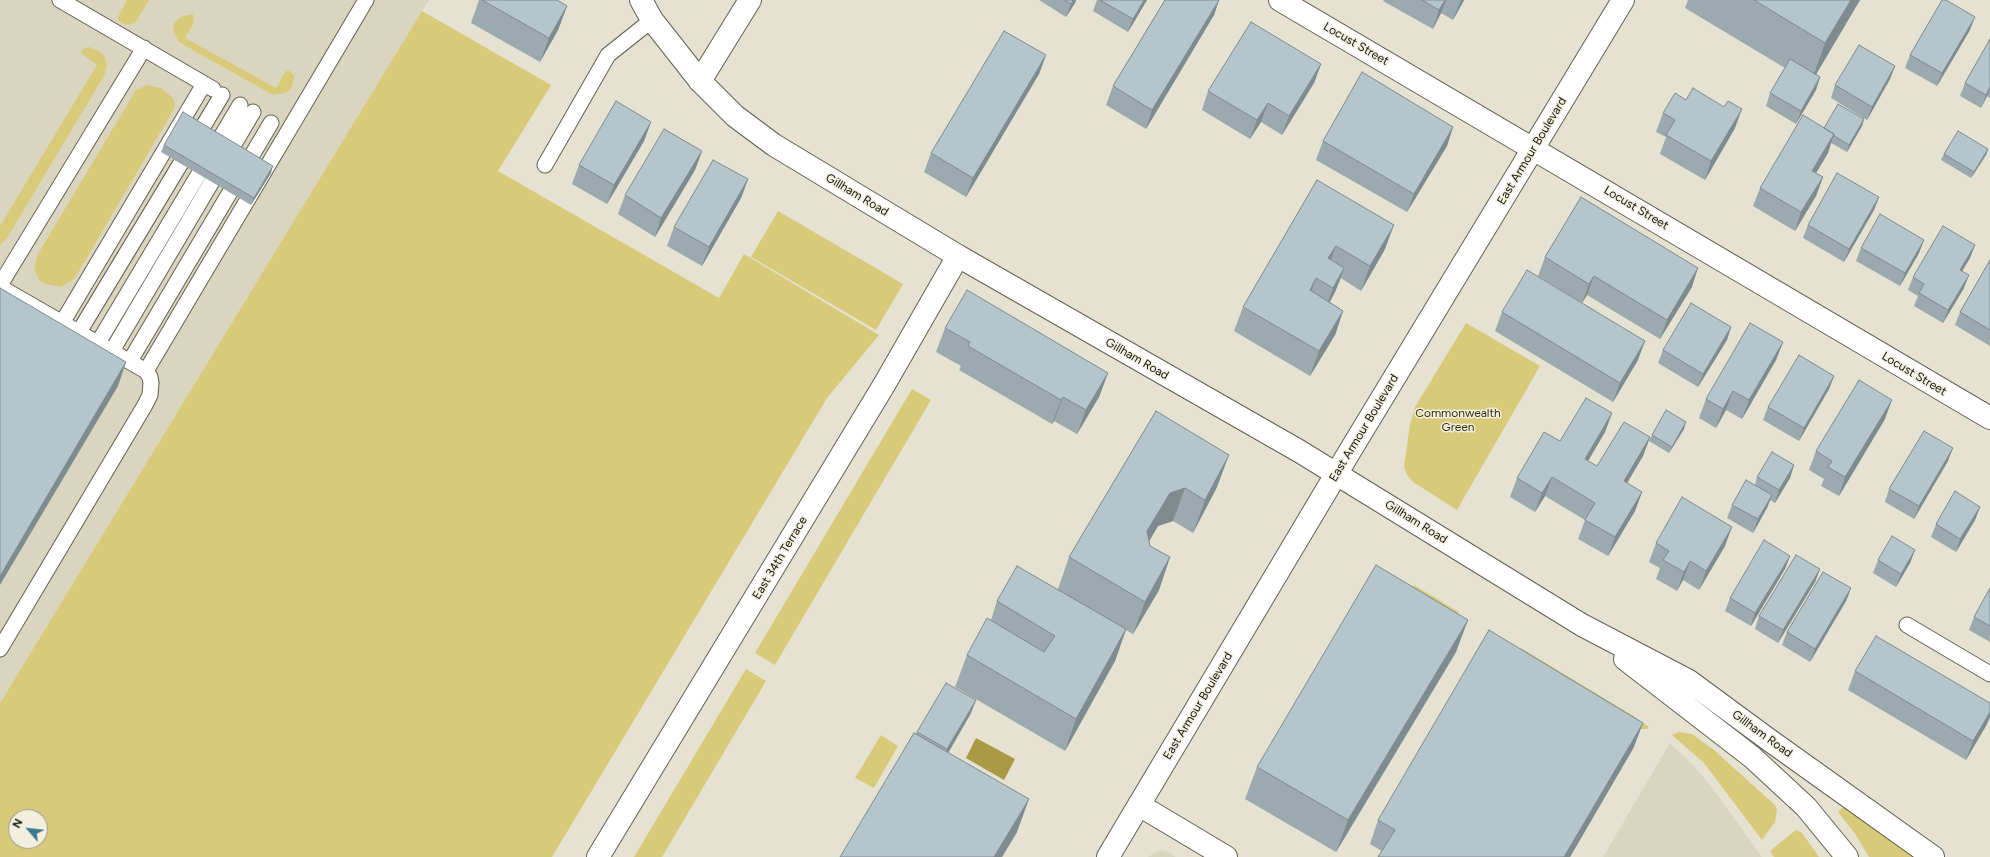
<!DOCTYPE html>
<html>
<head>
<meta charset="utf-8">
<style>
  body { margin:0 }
  #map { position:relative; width:1990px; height:857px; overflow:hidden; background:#e5e2d2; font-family:Figtree,sans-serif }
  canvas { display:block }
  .north { position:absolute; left:8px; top:809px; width:40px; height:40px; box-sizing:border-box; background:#f2efdf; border:1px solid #9a978b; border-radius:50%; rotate:298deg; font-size:11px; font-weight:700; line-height:16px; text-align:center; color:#15140e }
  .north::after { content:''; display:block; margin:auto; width:14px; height:18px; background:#387a8c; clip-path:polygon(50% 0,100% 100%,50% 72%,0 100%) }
</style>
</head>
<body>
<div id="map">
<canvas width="1990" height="857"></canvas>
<div class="north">N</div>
</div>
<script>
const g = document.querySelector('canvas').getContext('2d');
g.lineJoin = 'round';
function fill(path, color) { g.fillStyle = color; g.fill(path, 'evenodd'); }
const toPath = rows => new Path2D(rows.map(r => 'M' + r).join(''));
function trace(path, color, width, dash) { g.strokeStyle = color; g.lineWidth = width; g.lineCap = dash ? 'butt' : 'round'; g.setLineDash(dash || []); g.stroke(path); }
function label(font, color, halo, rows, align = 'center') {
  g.font = font + ' Figtree,sans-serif'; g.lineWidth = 3; g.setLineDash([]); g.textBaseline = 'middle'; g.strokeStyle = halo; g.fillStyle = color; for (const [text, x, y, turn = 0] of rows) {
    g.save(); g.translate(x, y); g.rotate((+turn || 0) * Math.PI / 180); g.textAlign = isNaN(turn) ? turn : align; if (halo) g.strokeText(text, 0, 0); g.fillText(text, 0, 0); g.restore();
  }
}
fill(toPath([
  [0,0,429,0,0,703],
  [1670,743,1694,766,1713,789,1762,857,1603,857],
  [1159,850,1166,851,1176,857,1148,857]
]), '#d9d5be');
fill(toPath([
  [127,0,149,0,135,23,126,25,119,21,118,17],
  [422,11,551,85,498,171,719,298,744,254,879,335,827,398,552,857,0,857,0,703],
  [16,817,40,817,40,841,16,841],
  [193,14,194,22,185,38,276,88,286,71,290,71,294,75,294,80,290,90,285,93,273,95,179,42,173,31,174,24,180,17],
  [89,47,99,51,105,57,107,65,105,74,7,238,0,245,0,226,97,65,81,53,83,49],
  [147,85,161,88,173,98,175,105,174,109,75,278,61,287,45,284,39,280,34,268,38,254,136,90],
  [778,211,903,284,876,330,751,257],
  [1466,323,1540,366,1457,510,1413,482,1407,475,1404,467,1410,424,1415,407],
  [912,389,931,400,775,665,755,653],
  [1414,585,1459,612,1453,622,1407,596],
  [1521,648,1632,715,1649,727,1647,729,1640,729,1520,651],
  [746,669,766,681,662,857,634,857],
  [1679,732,1692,734,1714,750,1775,805,1777,810,1775,822,1762,840,1704,763,1672,735],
  [881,735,898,746,874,788,855,778],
  [1844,806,1919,857,1869,857,1856,835,1838,812],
  [1796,830,1802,833,1819,857,1774,857,1770,851]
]), '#d9ca79');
fill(toPath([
  [976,738,1015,759,1004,780,966,758]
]), '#aa9a45');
const service = toPath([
  [60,0,213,89],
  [545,165,608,55,652,20],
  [0,285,144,48],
  [0,287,146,371,150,377,151,383,150,395,145,405,0,649],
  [62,323,204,84],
  [79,332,222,95],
  [98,343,240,105],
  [112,351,253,112],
  [130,361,271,123],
  [146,371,366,0],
  [1907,625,1990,674]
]);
const minor = toPath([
  [1280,0,1990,418],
  [700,81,750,0],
  [1139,805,1226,857],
  [598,857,884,385,958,256]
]);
const secondary = toPath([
  [641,0,652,20,700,81,735,116,774,145,958,256,1299,451,1582,625,1689,681,1765,737,1933,857],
  [1625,659,1752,757,1806,807,1847,857],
  [1108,857,1350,451,1623,0]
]);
trace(service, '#636153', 17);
trace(minor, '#636153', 24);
trace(secondary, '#636153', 24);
trace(service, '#fff', 15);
trace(minor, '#fff', 22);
trace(secondary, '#fff', 22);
fill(toPath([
  [479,0,557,0,567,6,558,30,540,62,471,23],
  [1039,0,1076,0,1075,3,1066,17],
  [1097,0,1147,0,1128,32,1093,11],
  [1165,0,1219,0,1214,15,1146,129,1106,105,1113,86],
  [1384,0,1464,0,1462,4,1453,20,1441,13,1433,29,1383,1],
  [1688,0,1860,0,1816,74,1820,77,1816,90,1796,124,1766,106,1770,93,1785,68,1685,8],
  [1970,30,1937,86,1905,68,1910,55],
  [1990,39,1990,98,1987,96,1981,108,1960,96,1965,83],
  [1046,55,1039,74,966,197,924,172,931,153],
  [1321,64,1314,83,1282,135,1261,122,1250,139,1202,110,1208,91],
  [1895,66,1890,79,1867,120,1831,98,1835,85],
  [1663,113,1735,128,1705,180,1660,154,1666,137,1656,132],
  [1864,119,1862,126,1847,152,1831,143,1828,153,1816,173,1823,177,1816,196,1795,231,1753,206,1760,188,1824,128],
  [651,122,644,141,607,204,572,184,579,165],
  [1453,127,1447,146,1407,212,1316,160,1323,141],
  [164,145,271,173,251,205,161,152],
  [1988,149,1986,155,1971,178,1941,160,1944,154],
  [702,151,695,170,655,237,618,214,625,195],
  [748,179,741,198,702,266,667,246,674,227],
  [1317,180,1385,249,1361,291,1341,278,1335,292,1330,302,1343,311,1335,335,1310,376,1234,331,1243,307],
  [1879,197,1874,210,1844,262,1803,238,1808,225],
  [1924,240,1919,253,1900,286,1856,261,1861,248],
  [1975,245,1970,258,1962,271,1964,288,1943,323,1914,306,1918,296,1908,290,1913,277],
  [1545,257,1692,287,1660,339,1587,295,1582,303,1538,276],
  [1990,260,1990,346,1955,325,1960,312],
  [1502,312,1638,360,1613,402,1495,331],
  [1731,327,1727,340,1698,387,1658,363,1663,350],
  [945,328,1108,373,1099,397,1077,434,1054,421,1052,424,959,370,961,366,936,352],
  [1783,342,1776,360,1742,419,1726,410,1716,428,1699,418,1706,399],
  [1834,376,1829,389,1799,441,1763,420,1768,407],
  [1156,411,1217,487,1193,533,1173,521,1158,526,1149,540,1150,546,1170,557,1159,590,1133,634,1126,630,1115,661,1065,751,955,687,967,655,991,620,997,601,1058,589,1069,557],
  [1612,413,1605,432,1588,461,1597,466,1650,437,1643,456,1627,483,1642,492,1635,511,1608,556,1578,539,1585,520,1545,496,1535,512,1510,497,1517,478,1560,441],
  [1885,419,1839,496,1821,486,1824,479,1809,470,1816,451],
  [1684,429,1669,453,1649,441,1652,435],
  [1948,461,1914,519,1885,502,1889,489],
  [1794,465,1790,478,1775,503,1770,500,1767,508,1753,533,1727,518,1732,505,1755,485,1757,477],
  [1980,507,1975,520,1956,552,1931,537,1936,524],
  [1656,543,1725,546,1699,590,1683,580,1677,591,1656,579,1660,568,1649,562],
  [1915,550,1910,563,1896,587,1873,573,1878,560],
  [1790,556,1785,569,1751,626,1725,611,1730,598],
  [1820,569,1815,582,1778,643,1755,629,1759,616],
  [1851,588,1846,601,1810,662,1782,645,1787,632],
  [1990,588,1990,642,1969,630,1974,617],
  [1456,652,1336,852,1245,799,1257,767],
  [1855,671,1987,724,1966,760,1848,690],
  [971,713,948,753,1017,832,1002,857,840,857,917,732],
  [1634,747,1570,857,1378,857,1382,851,1370,844,1378,820]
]), '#9baaaf');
fill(toPath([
  [1073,0,1076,0,1075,3,1066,17,1071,4],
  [1144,0,1147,0,1128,32,1133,19],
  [1219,0,1214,15,1146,129,1152,110],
  [1445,0,1446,0,1441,13,1433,29,1439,10],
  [1461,0,1464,0,1462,4,1453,20],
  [1851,0,1860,0,1811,83,1825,43],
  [567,6,558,30,540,62,549,38],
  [1975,17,1970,30,1937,86,1942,73],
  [1046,55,1039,74,966,197,973,178],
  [1321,64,1314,83,1282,135,1289,116],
  [1895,66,1890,79,1867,120,1872,107],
  [1820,77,1816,90,1796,124,1801,111],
  [1990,87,1990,89,1987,96,1981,108,1986,95],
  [1268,103,1261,122,1250,139,1257,120],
  [1742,109,1735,128,1705,180,1711,161],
  [1864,119,1862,126,1847,152,1849,145],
  [651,122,644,141,607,204,614,185],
  [1453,127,1447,146,1407,212,1414,194],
  [1834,134,1828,153,1806,190,1812,171],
  [1988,149,1986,155,1971,178,1974,172],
  [702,151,695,170,655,237,661,218],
  [273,166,271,173,251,205,254,198],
  [1823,177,1816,196,1795,231,1801,212],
  [748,179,741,198,702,266,709,247],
  [1879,197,1874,210,1844,262,1849,249],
  [1394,225,1385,249,1361,291,1370,266],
  [1924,240,1919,253,1900,286,1905,273],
  [1975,245,1970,258,1955,283,1960,270],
  [1336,246,1327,270,1328,258],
  [1344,268,1335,292,1324,312,1333,288],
  [1698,268,1692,287,1660,339,1667,320],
  [1969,275,1964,288,1943,323,1948,310],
  [1594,276,1587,295,1582,303,1589,284],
  [1316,278,1307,303,1310,290],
  [1343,311,1335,335,1310,376,1319,351],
  [1731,327,1727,340,1698,387,1703,374],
  [1645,341,1638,360,1613,402,1620,383],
  [1783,342,1776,360,1742,419,1749,400],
  [126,362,118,386,0,585,0,576],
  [1108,373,1099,397,1077,434,1086,410],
  [1834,376,1829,389,1799,441,1804,428],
  [1733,391,1726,410,1716,428,1723,409],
  [1063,397,1054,421,1052,424,1061,400],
  [1892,400,1885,419,1839,496,1845,477],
  [1612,413,1605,432,1578,478,1585,459],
  [1686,422,1684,429,1669,453,1672,447],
  [1650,437,1643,456,1617,500,1624,481],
  [1953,448,1948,461,1914,519,1919,506],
  [1229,455,1217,487,1193,533,1205,500],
  [1794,465,1790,478,1775,503,1779,490],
  [1552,477,1545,496,1535,512,1542,493],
  [1185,488,1173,521,1158,526,1136,564,1147,531,1170,493],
  [1642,492,1635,511,1608,556,1615,537],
  [1772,495,1767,508,1753,533,1758,519],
  [1980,507,1975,520,1956,552,1960,539],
  [1732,527,1725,546,1699,590,1706,571],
  [1915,550,1910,563,1896,587,1901,574],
  [1790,556,1785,569,1751,626,1755,613],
  [1170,557,1159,590,1133,634,1145,602],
  [1690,561,1683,580,1677,591,1684,572],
  [1820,569,1815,582,1778,643,1783,630],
  [1851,588,1846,601,1810,662,1815,649],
  [1468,620,1456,652,1336,852,1348,820],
  [1126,629,1115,661,1065,751,1076,719],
  [976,700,971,713,943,762,947,749],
  [1990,712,1990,717,1987,724,1966,760,1973,741],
  [1643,723,1634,747,1570,857,1564,857],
  [1029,799,1017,832,1002,857,994,857]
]), '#7e8b8f');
const building = toPath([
  [482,0,557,0,567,6,549,38,482,0],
  [1065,0,1073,0,1071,4,1065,0],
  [1100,0,1144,0,1133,19,1100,0],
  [1165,0,1219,0,1152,110,1113,86,1165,0],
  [1422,0,1445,0,1439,10,1422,0],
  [1754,0,1851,0,1825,43,1754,0],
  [1942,0,1946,0,1975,17,1942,73,1910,55,1942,0],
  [1251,22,1321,64,1289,116,1268,103,1257,120,1208,91,1251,22],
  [1004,31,1046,55,973,178,931,153,1004,31],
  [1990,39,1990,87,1986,95,1965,83,1990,39],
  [1859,45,1895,66,1872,107,1835,85,1859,45],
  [1790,59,1820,77,1801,111,1770,93,1790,59],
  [1362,72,1453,127,1414,194,1323,141,1362,72],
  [1693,88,1724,107,1728,101,1742,109,1711,161,1666,135,1675,120,1663,113,1675,93,1686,100,1693,88],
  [616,101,651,122,614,185,579,165,616,101],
  [1838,104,1864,119,1849,145,1834,136,1834,134,1824,128,1838,104],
  [183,112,273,166,254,198,164,145,183,112],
  [1803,115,1834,134,1812,171,1823,177,1801,212,1760,188,1803,115],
  [664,129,702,151,661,218,625,195,664,129],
  [1958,131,1988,149,1974,172,1944,154,1958,131],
  [713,160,748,179,709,247,674,227,713,160],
  [1837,173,1879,197,1849,249,1808,225,1837,173],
  [1317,180,1394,225,1370,266,1336,246,1328,258,1344,268,1333,288,1316,278,1310,290,1343,311,1319,351,1243,307,1317,180],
  [1581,197,1698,268,1667,320,1594,276,1589,284,1545,257,1581,197],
  [1880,214,1924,240,1905,273,1861,248,1880,214],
  [1943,226,1975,245,1960,270,1969,275,1948,310,1919,293,1924,284,1913,277,1943,226],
  [1990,260,1990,330,1960,312,1990,260],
  [1527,270,1645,341,1620,383,1502,312,1527,270],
  [0,288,126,362,0,576,0,288],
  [967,290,1108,373,1086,410,1063,397,1061,400,968,346,970,342,945,328,967,290],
  [1691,303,1731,327,1703,374,1663,350,1691,303],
  [1750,323,1783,342,1749,400,1733,391,1723,409,1706,399,1750,323],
  [1799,355,1834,376,1804,428,1768,407,1799,355],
  [1859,380,1892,400,1845,477,1828,467,1832,461,1816,451,1859,380],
  [1586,398,1612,413,1585,459,1597,466,1624,422,1650,437,1624,481,1642,492,1615,537,1585,520,1595,503,1552,477,1542,493,1517,478,1544,432,1560,441,1586,398],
  [1666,410,1686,422,1672,447,1652,435,1666,410],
  [1156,411,1229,455,1205,500,1185,488,1170,493,1147,531,1150,546,1170,557,1145,602,1069,557,1156,411],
  [1924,431,1953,448,1919,506,1889,489,1924,431],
  [1772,452,1794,465,1779,490,1757,477,1772,452],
  [1746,480,1772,495,1758,519,1732,505,1746,480],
  [1955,491,1980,507,1960,539,1936,524,1955,491],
  [1682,497,1732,527,1706,571,1690,561,1684,572,1663,560,1669,551,1656,543,1682,497],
  [1892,536,1915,550,1901,574,1878,560,1892,536],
  [1764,540,1790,556,1755,613,1730,598,1764,540],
  [1796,555,1820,569,1783,630,1759,616,1796,555],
  [1376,565,1468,620,1348,820,1257,767,1376,565],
  [1017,566,1126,629,1076,719,967,655,987,618,1044,652,1055,636,997,601,1017,566],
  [1823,572,1851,588,1815,649,1787,632,1823,572],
  [1990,588,1990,626,1974,617,1990,588],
  [1489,630,1643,723,1564,857,1378,857,1395,830,1378,820,1489,630],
  [1876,636,1990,703,1990,712,1973,741,1855,671,1876,636],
  [946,683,976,700,947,749,917,732,946,683],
  [914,733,1029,799,994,857,840,857,914,733]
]);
fill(building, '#b4c6cc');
trace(building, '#7e8b8f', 1);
label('12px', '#15140e', '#f2efdf', [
  ["Locust Street",1356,44,30],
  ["East Armour Boulevard",1532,151,-59],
  ["Gillham Road",857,195,31],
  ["Locust Street",1636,208,31],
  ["Gillham Road",1137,359,30],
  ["Locust Street",1914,374,31],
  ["East Armour Boulevard",1364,428,-59],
  ["Gillham Road",1416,522,32],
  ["East 34th Terrace",780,558,-59],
  ["East Armour Boulevard",1198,706,-59],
  ["Gillham Road",1762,734,36]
]);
label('12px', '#352e08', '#f2efdf', [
  ["Commonwealth",1458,413],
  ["Green",1458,427]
]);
</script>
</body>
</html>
